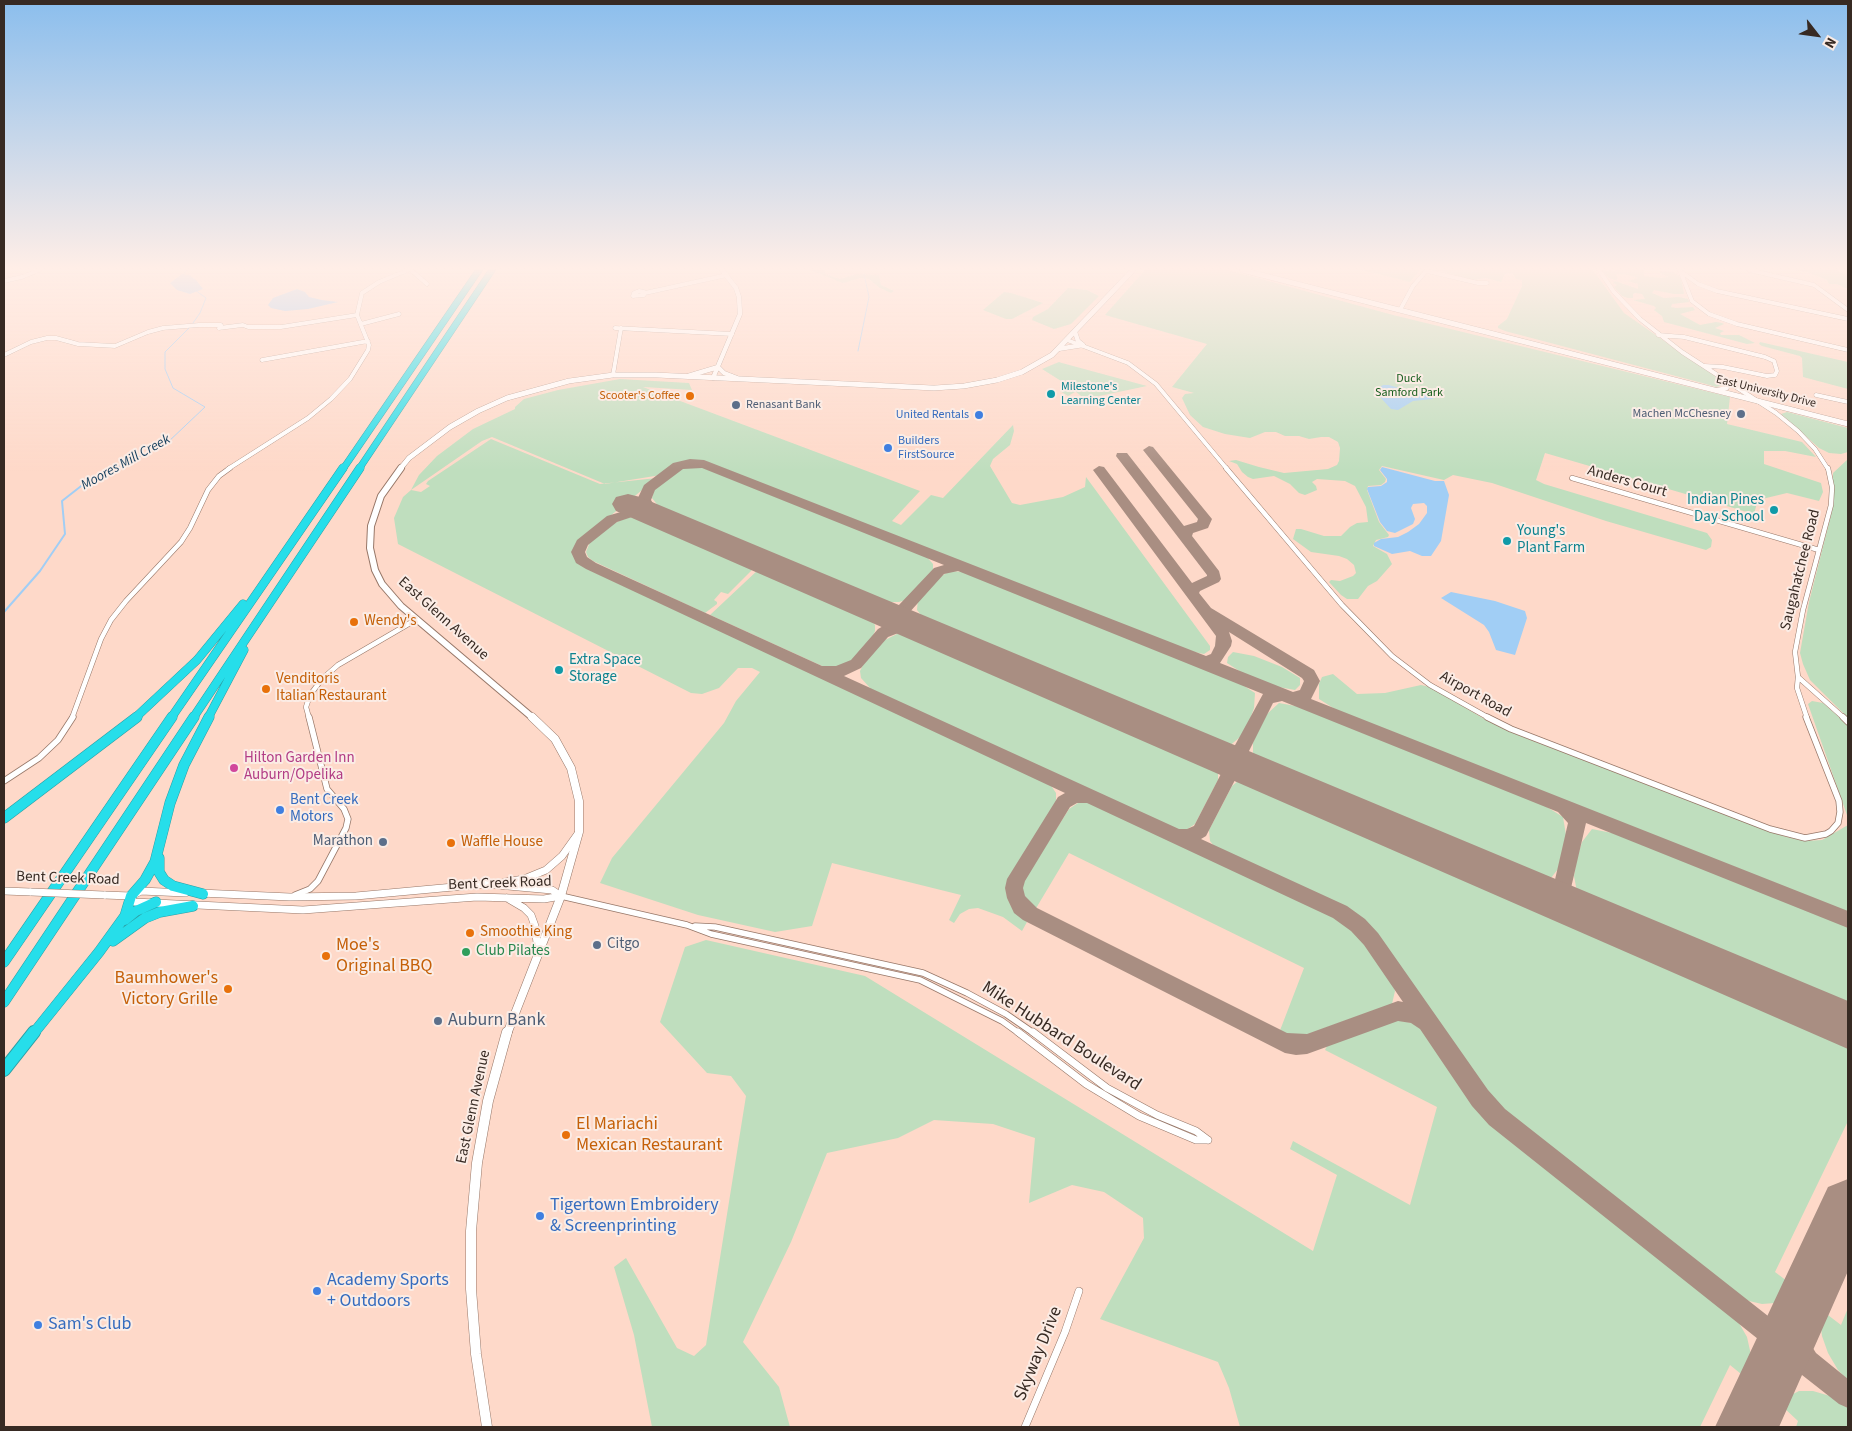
<!DOCTYPE html>
<html>
<head>
<meta charset="utf-8">
<style>
  body { margin:0 }
  #map { position:relative; width:1852px; height:1431px; overflow:hidden; background:#fed9c9; font-family:"Source Sans 3",sans-serif }
  canvas { display:block }
  .frame { position:absolute; inset:0; border:5px solid #372a23; pointer-events:none }
  .north { position:absolute; left:1792px; top:10px; width:50px; height:50px; -webkit-text-stroke:4px #fbece5; paint-order:stroke; rotate:120deg; font-size:14px; font-weight:700; line-height:20px; text-align:center; color:#372a23 }
  .north::after { content:''; display:block; margin:auto; width:18px; height:22px; background:#372a23; clip-path:polygon(50% 0,100% 100%,50% 72%,0 100%) }
</style>
</head>
<body>
<div id="map">
<canvas width="1852" height="1431"></canvas>
<div class="frame"></div>
<div class="north">N</div>
</div>
<script>
const g = document.querySelector('canvas').getContext('2d');
g.lineJoin = 'round';
function fill(path, color) { g.fillStyle = color; g.fill(path, 'evenodd'); }
const toPath = rows => new Path2D(rows.map(r => 'M' + r).join(''));
function trace(path, color, width, dash) { g.strokeStyle = color; g.lineWidth = width; g.lineCap = dash ? 'butt' : 'round'; g.setLineDash(dash || []); g.stroke(path); }
function label(font, color, halo, rows, align = 'center') {
  g.font = font + ' "Source Sans 3",sans-serif'; g.lineWidth = 4; g.setLineDash([]); g.textBaseline = 'middle'; g.strokeStyle = halo; g.fillStyle = color; for (const [text, x, y, turn = 0] of rows) {
    g.save(); g.translate(x, y); g.rotate((+turn || 0) * Math.PI / 180); g.textAlign = isNaN(turn) ? turn : align; if (halo) g.strokeText(text, 0, 0); g.fillText(text, 0, 0); g.restore();
  }
}
fill(toPath([
  [810,270,825,270,825,274,840,279,858,274,879,275,881,285,894,291,891,293,880,288,869,279,860,278,843,283],
  [1145,270,1228,270,1393,315,1730,397,1727,424,1802,442,1816,457,1785,451,1764,451,1764,464,1821,483,1823,492,1819,501,1787,493,1762,499,1757,503,1754,514,1545,453,1536,480,1544,484,1707,533,1712,540,1711,547,1706,550,1606,521,1492,483,1453,475,1444,480,1382,466,1379,470,1386,479,1385,482,1381,485,1368,486,1367,490,1379,522,1389,535,1388,537,1376,540,1373,546,1387,554,1392,564,1377,581,1368,586,1358,599,1347,599,1341,595,1329,582,1331,580,1340,581,1353,576,1356,573,1354,565,1347,559,1339,556,1311,552,1293,539,1296,529,1301,529,1324,536,1341,536,1350,527,1357,523,1368,522,1366,507,1355,486,1345,481,1317,479,1312,482,1316,486,1317,490,1305,495,1299,493,1290,484,1274,476,1253,479,1248,477,1242,472,1237,464,1229,461,1236,460,1259,467,1284,473,1328,469,1337,465,1339,461,1340,448,1338,442,1329,437,1321,437,1309,439,1299,436,1285,436,1276,432,1265,432,1250,438,1225,434,1203,427,1190,415,1182,398,1185,394,1194,393,1172,387,1207,344,1105,315],
  [1362,270,1420,270,1410,282],
  [1437,270,1593,270,1624,313,1722,381,1724,385,1716,387,1706,384,1505,331,1498,328,1498,326,1507,319,1522,286,1522,280,1516,279,1513,274,1508,273,1505,274,1501,282,1486,278,1473,280],
  [1618,270,1644,270,1644,276,1661,278,1668,277,1660,273,1660,271,1674,272,1681,278,1684,294,1674,294,1654,290,1652,293,1664,298,1679,297,1688,299,1689,302,1672,304,1671,307,1676,308,1693,307,1695,310,1680,314,1700,325,1716,322,1722,323,1724,324,1715,328,1724,331,1720,333,1721,335,1739,335,1755,343,1747,344,1664,322,1662,316,1654,310,1656,308,1654,306,1633,300,1645,299,1642,294,1635,293,1633,294,1633,298,1628,298,1622,296,1614,287,1617,285,1613,283,1615,281,1638,289,1638,284,1628,281,1638,278,1629,275,1616,274,1618,279,1615,280,1609,278,1602,271],
  [1796,270,1835,270,1848,275,1848,289,1837,284,1829,284,1827,280,1810,273],
  [1068,288,1087,290,1099,296,1071,324,1054,329,1032,320,1033,317,1048,309],
  [1004,292,1011,293,1043,303,1012,319,1006,319,983,310],
  [1760,342,1848,362,1848,389,1803,377,1802,358,1800,356,1762,346,1759,344],
  [1059,362,1062,363,1147,386,1085,399,1071,388,1075,392,1068,396,1060,391,1069,386,1042,369],
  [620,379,689,383,692,390,643,387,920,491,892,521,901,525,931,495,943,498,1013,425,1014,431,1010,445,993,459,990,466,1012,503,1020,505,1063,497,1085,487,1086,477,1210,646,1210,650,1204,654,1184,650,1139,634,701,461,677,464,661,475,605,484,492,437,482,441,411,490,421,492,430,486,426,484,428,481,491,439,600,484,657,478,578,542,574,555,577,562,585,568,1050,784,1056,793,1056,803,1011,874,1006,886,1006,893,1011,906,1027,922,1022,931,1003,917,978,908,969,909,960,914,954,923,949,920,961,895,832,863,812,926,775,932,698,915,600,883,612,858,724,723,736,701,760,672,752,668,738,668,719,688,702,694,691,693,398,544,394,518,403,497,411,490,419,475,437,456,473,429,515,409,515,407,524,399,558,390],
  [1787,412,1848,428,1848,452,1841,454,1829,453,1819,448,1781,414],
  [1848,459,1848,718,1810,680,1803,664,1800,653,1809,602,1833,507,1833,473],
  [688,466,703,467,925,555,933,564,933,570,912,596,906,600,899,602,882,602,659,507,652,498,655,487,675,471],
  [627,517,642,518,755,567,728,594,721,592,714,600,717,602,717,604,705,613,593,561,588,557,586,552,590,542,613,524],
  [759,569,867,615,875,625,875,631,872,638,853,659,846,664,838,667,822,666,710,615],
  [950,571,966,572,1238,682,1255,693,1254,708,1249,722,1240,737,1227,748,925,620,917,610,918,599,936,579],
  [897,634,914,635,1212,764,1218,772,1218,780,1195,824,1186,830,1175,830,871,689,861,678,860,671,863,665,883,641],
  [1233,652,1254,656,1282,667,1300,678,1300,685,1295,690,1273,686,1244,674,1227,663,1228,657],
  [1333,674,1357,694,1385,693,1421,685,1430,687,1481,717,1518,735,1783,836,1804,841,1822,840,1848,825,1848,916,1387,733,1338,711,1319,699,1319,684,1322,677],
  [1812,701,1823,703,1848,725,1848,818,1808,704],
  [1279,703,1301,707,1352,726,1539,802,1563,817,1566,835,1558,869,1547,883,1253,758,1253,743,1259,727,1267,714],
  [1248,780,1848,1039,1848,1121,1775,1272,1791,1284,1785,1298,1775,1303,1762,1304,1749,1301,1735,1294,1506,1114,1483,1089,1374,933,1357,916,1335,903,1219,850,1214,846,1210,841,1209,830,1232,786,1238,781],
  [1078,803,1091,803,1319,909,1345,924,1363,941,1393,985,1395,991,1392,1004,1300,1037,1293,1037,1279,1033,1304,968,1069,853,1035,910,1027,904,1023,896,1022,888,1024,880,1069,809],
  [1592,829,1617,834,1676,855,1848,925,1848,1011,1578,897,1574,876,1577,858,1582,842],
  [706,940,865,976,1313,1251,1337,1175,1290,1149,1293,1141,1410,1205,1437,1107,1325,1050,1327,1046,1397,1020,1412,1023,1421,1027,1426,1033,1472,1102,1490,1121,1726,1308,1739,1323,1747,1337,1753,1364,1746,1378,1730,1365,1700,1427,1240,1427,1229,1388,1218,1362,1100,1319,1144,1238,1143,1218,1104,1192,1072,1185,1029,1203,1035,1138,993,1124,934,1120,898,1138,827,1153,791,1242,743,1342,779,1387,790,1427,652,1427,634,1335,614,1267,626,1258,677,1348,694,1356,706,1345,746,1096,731,1076,707,1073,660,1022,685,947],
  [1848,1308,1848,1381,1838,1370,1828,1353,1822,1336,1820,1320,1824,1312,1841,1325],
  [1799,1391,1813,1391,1830,1396,1848,1406,1848,1427,1796,1427,1798,1421,1783,1407,1787,1397]
]), '#bfdebe');
fill(toPath([
  [182,274,189,275,196,280,203,289,190,294,177,290,170,283],
  [297,289,305,292,309,297,322,300,338,302,308,309,285,311,271,308,268,305,273,298],
  [1383,385,1389,385,1417,393,1434,394,1436,397,1432,399,1413,401,1398,410,1391,409,1380,397,1380,387],
  [1382,467,1435,481,1444,481,1449,495,1441,541,1431,556,1422,556,1410,551,1392,554,1374,546,1374,543,1381,539,1398,537,1408,532,1419,524,1427,513,1427,506,1424,503,1413,504,1411,508,1415,519,1413,524,1395,533,1387,531,1380,522,1367,489,1368,487,1381,486,1387,482,1387,479,1380,470],
  [1451,592,1495,601,1525,611,1527,618,1515,655,1496,650,1489,632,1484,625,1441,598]
]), '#a1cef5');
trace(toPath([
  [183,275,187,270],
  [193,323,200,313,206,298,195,290],
  [858,351,869,297,864,274],
  [114,469,167,443,205,407,173,388,165,369,165,352,190,327]
]), '#a1cef5', 1);
trace(toPath([
  [4,612,40,571,65,534,62,501,85,483,117,468]
]), '#a1cef5', 2);
fill(toPath([
  [1149,446,1153,447,1212,519,1208,528,1193,533,1192,536,1219,571,1221,579,1219,582,1200,591,1199,593,1211,608,1314,670,1320,681,1311,699,1848,911,1848,928,1586,823,1571,888,1575,894,1587,905,1589,911,1587,917,1580,919,1573,917,1561,906,1558,900,1552,902,1539,901,1532,899,1530,893,1532,887,1554,884,1568,823,1558,812,1282,701,1273,703,1246,757,1231,764,1212,761,1210,756,1212,751,1218,749,1229,750,1234,747,1263,694,958,571,944,574,908,614,896,617,875,615,873,611,875,607,898,606,934,568,944,565,702,468,683,469,655,490,651,500,659,514,657,517,632,517,617,522,588,545,585,552,587,557,596,563,822,666,836,666,851,660,878,629,885,625,906,620,920,622,923,626,920,630,906,630,888,637,861,668,844,676,1179,829,1187,829,1194,826,1223,770,1240,763,1261,767,1264,772,1261,777,1255,779,1241,777,1235,780,1206,836,1201,839,1347,906,1365,919,1378,933,1488,1090,1505,1109,1782,1327,1785,1316,1794,1313,1803,1316,1809,1342,1816,1353,1848,1379,1848,1408,1839,1404,1788,1364,1785,1373,1776,1377,1767,1373,1763,1364,1762,1346,1758,1339,1489,1125,1472,1106,1420,1029,1411,1023,1398,1021,1307,1054,1296,1055,1285,1053,1023,920,1014,913,1007,898,1005,888,1007,879,1058,797,1065,793,586,569,576,563,571,552,577,540,607,516,631,509,643,509,637,500,644,485,673,463,690,459,704,460,1206,656,1211,654,1215,646,1216,636,1093,470,1099,466,1104,467,1192,583,1207,576,1207,575,1116,456,1117,453,1127,453,1184,526,1197,522,1198,519,1143,450,1149,446],
  [1229,632,1302,678,1304,681,1300,690,1293,692,1220,663,1231,646,1232,641,1229,632],
  [1077,803,1087,803,1333,918,1351,931,1364,945,1403,1002,1398,1001,1307,1034,1287,1033,1037,908,1025,896,1023,888,1025,881,1070,807,1077,803]
]), '#a98e82');
fill(toPath([
  [628,494,640,497,1848,1001,1848,1049,616,511,612,504,616,497,628,494],
  [1848,1179,1848,1271,1779,1427,1715,1427,1828,1187,1848,1179]
]), '#a98e82');
const minorFar3 = toPath([
  [411,270,427,284],
  [1599,270,1614,292,1640,319,1682,352,1776,413,1798,431,1815,449,1828,469],
  [1679,270,1698,284,1717,291,1848,319],
  [1749,270,1814,285,1848,310],
  [1427,271,1478,283,1487,283],
  [1681,273,1692,301,1709,314,1737,324,1848,350],
  [4,281,22,277,39,270],
  [639,291,644,292,644,295,633,296,634,293,639,291],
  [645,293,727,275],
  [1400,310,1413,286,1427,270],
  [361,324,399,314],
  [615,328,732,334],
  [1658,335,1684,337,1765,357,1774,361,1777,371,1775,375,1767,376,1723,367,1705,366],
  [1067,340,1128,363,1156,384,1227,469],
  [4,355,31,342,47,338,56,338,78,344,115,346,148,332,163,328,199,325,221,325,219,328,243,325,248,327,281,327,357,315],
  [262,360,368,341],
  [613,375,621,328],
  [1716,390,1727,388,1726,381],
  [1816,395,1848,402],
  [228,469,308,418,331,399,350,379,368,350,369,345,357,315,362,293,379,282,408,270]
]);
const minorFar2 = toPath([
  [1226,468,1342,605,1392,656,1430,685,1489,718],
  [1572,478,1819,550],
  [1798,677,1844,718],
  [72,718,101,639,111,620,126,601,181,542,190,528,208,490,219,476,230,468],
  [309,718,306,707,310,695,322,679,338,665,417,619],
  [1807,718,1797,688,1798,677,1795,652,1803,610,1831,505,1832,487,1828,468]
]);
const minorFar1 = toPath([
  [1487,717,1511,729,1770,829,1805,838,1826,834,1831,831,1838,823,1840,812,1839,801,1806,717],
  [1843,717,1848,722],
  [4,781,39,758,58,740,73,717],
  [295,895,310,889,318,881,346,828,348,819,344,809,327,789,309,717],
  [561,896,687,925,711,934,920,980,1002,1021,1020,1034],
  [695,926,715,927,923,973,967,993,1006,1014,1035,1034]
]);
const minor = toPath([
  [1018,1032,1086,1084,1139,1116,1196,1140,1208,1140],
  [1033,1032,1107,1088,1157,1115,1196,1131,1208,1140],
  [1025,1427,1065,1332,1079,1291]
]);
const tertiaryFar1 = toPath([
  [1075,332,1078,341,1083,345],
  [1058,349,1083,345],
  [718,367,724,373,737,378],
  [688,376,718,367],
  [713,378,740,314,739,297,736,288,722,270]
]);
const tertiary = toPath([
  [505,882,524,879,546,870,562,856,577,835],
  [4,891,31,892],
  [200,893,290,897,356,896,486,884,552,890,561,896],
  [104,895,131,896,141,891,185,893],
  [131,897,134,902,303,910,477,897,544,899,561,896],
  [507,898,524,908,531,915,535,926,538,951]
]);
const secondaryFar3 = toPath([
  [1242,270,1848,424],
  [400,469,409,458,450,427,478,411,507,398,569,381,613,375,656,375,934,388,964,386,997,380,1022,372,1052,355,1133,270]
]);
const secondaryFar2 = toPath([
  [401,468,381,496,371,526,370,548,375,570,382,584,401,606,533,718]
]);
const secondaryFar1 = toPath([
  [507,1034,561,896,579,832,579,801,571,768,555,739,532,717]
]);
const secondary = toPath([
  [487,1427,476,1354,471,1289,471,1231,477,1163,488,1101,507,1032]
]);
const motorwayFar3 = toPath([
  [343,469,479,270],
  [359,469,492,270]
]);
const motorwayFar2 = toPath([
  [135,718,197,660,243,604],
  [171,718,343,468],
  [193,718,360,468],
  [208,718,244,650]
]);
const motorwayFar1 = toPath([
  [4,818,137,717],
  [159,858,159,872,164,880,173,886,203,894],
  [125,920,136,911,156,902],
  [113,941,145,918,160,912,193,906],
  [4,962,172,717],
  [4,1002,194,717],
  [33,1034,99,952,125,916,131,896,145,880,155,862,170,803,184,765,209,717]
]);
const motorway = toPath([
  [4,1070,34,1032]
]);
trace(minorFar3, '#977768', 4.5);
trace(minorFar2, '#977768', 5.5);
trace(minorFar1, '#977768', 7);
trace(minor, '#977768', 8);
trace(tertiaryFar1, '#977768', 5);
trace(tertiary, '#977768', 8);
trace(secondaryFar3, '#977768', 5.5);
trace(secondaryFar2, '#977768', 8);
trace(secondaryFar1, '#977768', 9);
trace(secondary, '#977768', 11);
trace(motorwayFar3, '#2c9fa4', 7);
trace(motorwayFar2, '#2c9fa4', 9);
trace(motorwayFar1, '#2c9fa4', 11);
trace(motorway, '#2c9fa4', 14);
trace(minorFar3, '#fff', 4);
trace(minorFar2, '#fff', 4.5);
trace(minorFar1, '#fff', 5.5);
trace(minor, '#fff', 7);
trace(tertiaryFar1, '#fff', 4.5);
trace(tertiary, '#fff', 7);
trace(secondaryFar3, '#fff', 5);
trace(secondaryFar2, '#fff', 6);
trace(secondaryFar1, '#fff', 8);
trace(secondary, '#fff', 10);
trace(motorwayFar3, '#26deea', 6);
trace(motorwayFar2, '#26deea', 8);
trace(motorwayFar1, '#26deea', 10);
trace(motorway, '#26deea', 12);
const tertiaryBridge = toPath([
  [31,892,104,895]
]);
trace(tertiaryBridge, '#977768', 8, []);
trace(tertiaryBridge, '#fff', 7);
const sky = g.createLinearGradient(0, 0, 0, 471);
sky.addColorStop(0, '#8bbeed');
sky.addColorStop(0.57, '#ffeee7');
sky.addColorStop(1, '#ffeee700');
g.fillStyle = sky;
g.fillRect(0, 0, 1852, 471);
for (const [x, y, r, color] of [
  [1051,394,5,"#0f9aa8"],
  [690,396,5,"#e8710a"],
  [736,405,5,"#5c6f8a"],
  [1741,414,5,"#5c6f8a"],
  [979,415,5,"#3f7fe0"],
  [888,448,5,"#3f7fe0"],
  [1774,510,5,"#0f9aa8"],
  [1507,541,5,"#0f9aa8"],
  [354,622,5,"#e8710a"],
  [559,670,5,"#0f9aa8"],
  [266,689,5,"#e8710a"],
  [234,768,5,"#d1479c"],
  [280,810,5,"#3f7fe0"],
  [383,842,5,"#5c6f8a"],
  [451,843,5,"#e8710a"],
  [470,933,5,"#e8710a"],
  [597,945,5,"#5c6f8a"],
  [466,952,5,"#2e9e5b"],
  [326,956,5,"#e8710a"],
  [228,989,5,"#e8710a"],
  [438,1021,5,"#5c6f8a"],
  [566,1135,5,"#e8710a"],
  [540,1216,5,"#3f7fe0"],
  [317,1291,5,"#3f7fe0"],
  [38,1325,5,"#3f7fe0"]
]) { const dot = new Path2D(); dot.arc(x, y, r, 0, 2 * Math.PI); g.fillStyle = color; g.fill(dot); trace(dot, '#fbece5', 2); }
label('12px', '#165d1c', '#fbece5', [
  ["Duck",1409,379],
  ["Samford Park",1409,393]
]);
label('12px', '#0d838f', '#fbece5', [
  ["Milestone's",1061,387],
  ["Learning Center",1061,401]
], 'left');
label('12px', '#372a23', '#fbece5', [
  ["East University Drive",1766,392,14]
]);
label('12px', '#c56008', '#fbece5', [
  ["Scooter's Coffee",680,396]
], 'right');
label('12px', '#4e5e75', '#fbece5', [
  ["Renasant Bank",746,405],
  ["Machen McChesney",1731,414,"right"]
], 'left');
label('12px', '#366cbe', '#fbece5', [
  ["United Rentals",969,415],
  ["Builders",898,441,"left"],
  ["FirstSource",898,455,"left"]
], 'right');
label('italic 14px', '#113c5b', '#fbece5', [
  ["Moores Mill Creek",126,463,-29]
]);
label('15px', '#372a23', '#fbece5', [
  ["Anders Court",1627,482,16],
  ["Saugahatchee Road",1801,570,-76],
  ["East Glenn Avenue",443,619,42],
  ["Airport Road",1475,695,29],
  ["Bent Creek Road",68,879,2],
  ["Bent Creek Road",500,884,-2],
  ["East Glenn Avenue",474,1107,-78]
]);
label('15px', '#0d838f', '#fbece5', [
  ["Indian Pines",1764,501,"right"],
  ["Day School",1764,518,"right"],
  ["Young's",1517,532],
  ["Plant Farm",1517,549],
  ["Extra Space",569,661],
  ["Storage",569,678]
], 'left');
label('15px', '#c56008', '#fbece5', [
  ["Wendy's",364,622],
  ["Venditoris",276,680],
  ["Italian Restaurant",276,697],
  ["Waffle House",461,843],
  ["Smoothie King",480,933]
], 'left');
label('15px', '#b23c85', '#fbece5', [
  ["Hilton Garden Inn",244,759],
  ["Auburn/Opelika",244,776]
], 'left');
label('15px', '#366cbe', '#fbece5', [
  ["Bent Creek",290,801],
  ["Motors",290,818]
], 'left');
label('15px', '#4e5e75', '#fbece5', [
  ["Marathon",373,842],
  ["Citgo",607,945,"left"]
], 'right');
label('15px', '#27864d', '#fbece5', [
  ["Club Pilates",476,952]
], 'left');
label('18px', '#c56008', '#fbece5', [
  ["Moe's",336,946],
  ["Original BBQ",336,967],
  ["Baumhower's",218,979,"right"],
  ["Victory Grille",218,1000,"right"],
  ["El Mariachi",576,1125],
  ["Mexican Restaurant",576,1146]
], 'left');
label('18px', '#4e5e75', '#fbece5', [
  ["Auburn Bank",448,1021]
], 'left');
label('18px', '#372a23', '#fbece5', [
  ["Mike Hubbard Boulevard",1061,1037,33],
  ["Skyway Drive",1039,1354,-68]
]);
label('18px', '#366cbe', '#fbece5', [
  ["Tigertown Embroidery",550,1206],
  ["& Screenprinting",550,1227],
  ["Academy Sports",327,1281],
  ["+ Outdoors",327,1302],
  ["Sam's Club",48,1325]
], 'left');
</script>
</body>
</html>
